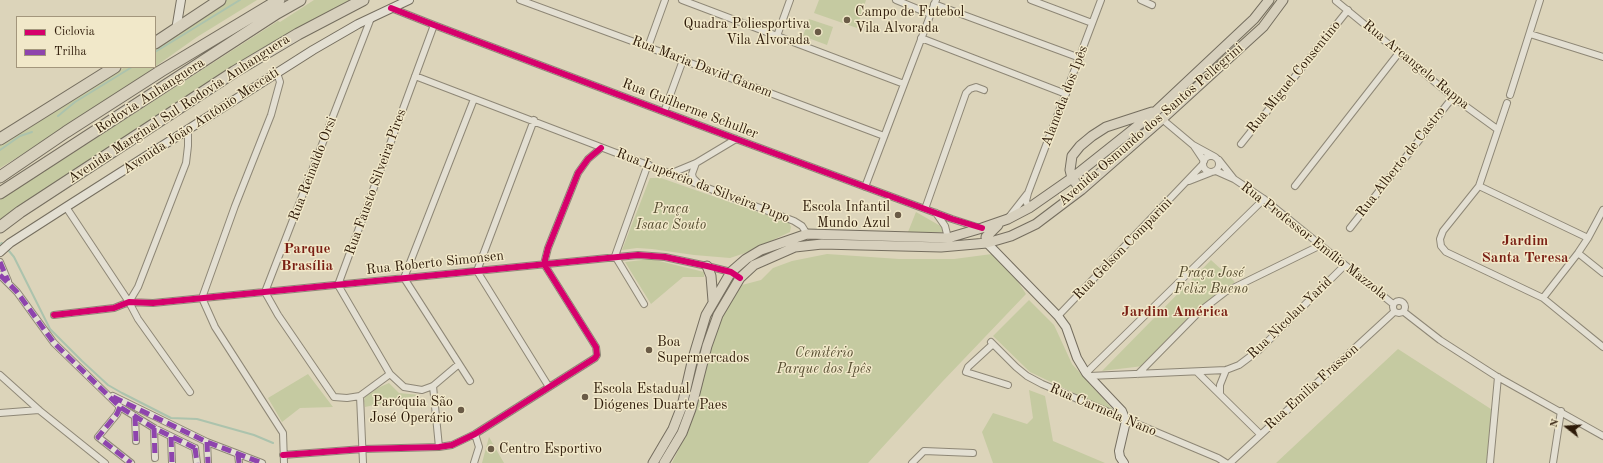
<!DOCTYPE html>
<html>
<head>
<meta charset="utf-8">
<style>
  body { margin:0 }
  #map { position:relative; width:1603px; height:463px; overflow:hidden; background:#dcd4ba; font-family:"Old Standard TT",serif }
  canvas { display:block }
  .legend { position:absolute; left:16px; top:16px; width:140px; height:52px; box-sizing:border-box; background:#f1e8c9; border:1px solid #a3967c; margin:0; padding:5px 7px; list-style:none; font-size:12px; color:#2d1a08 }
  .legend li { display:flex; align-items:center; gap:8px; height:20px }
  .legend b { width:20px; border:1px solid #a3967c }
  .north { position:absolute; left:1547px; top:407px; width:40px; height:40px; -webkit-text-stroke:3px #f1e8c9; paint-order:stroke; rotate:287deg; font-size:11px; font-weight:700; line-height:16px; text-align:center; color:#2d1a08 }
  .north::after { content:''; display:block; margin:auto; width:14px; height:18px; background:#2d1a08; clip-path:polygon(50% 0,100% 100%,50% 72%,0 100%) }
</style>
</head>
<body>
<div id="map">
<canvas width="1603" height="463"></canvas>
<ul class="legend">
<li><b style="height:5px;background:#d6006c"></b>Ciclovia</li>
<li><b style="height:5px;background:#8e44ad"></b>Trilha</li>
</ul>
<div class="north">N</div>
</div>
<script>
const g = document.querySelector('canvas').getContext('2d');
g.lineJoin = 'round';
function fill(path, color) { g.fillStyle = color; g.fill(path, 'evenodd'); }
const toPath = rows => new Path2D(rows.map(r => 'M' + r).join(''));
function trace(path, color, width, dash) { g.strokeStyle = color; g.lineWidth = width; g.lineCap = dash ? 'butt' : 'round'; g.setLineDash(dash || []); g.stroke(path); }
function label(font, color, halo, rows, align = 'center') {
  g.font = font + ' "Old Standard TT",serif'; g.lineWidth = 3; g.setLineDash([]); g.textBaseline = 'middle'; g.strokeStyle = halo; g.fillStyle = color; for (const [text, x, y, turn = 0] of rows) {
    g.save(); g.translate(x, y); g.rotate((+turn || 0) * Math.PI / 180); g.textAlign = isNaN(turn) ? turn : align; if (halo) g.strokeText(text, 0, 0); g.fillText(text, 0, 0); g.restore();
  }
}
fill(toPath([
  [225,0,257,0,197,37,125,88,70,125,0,168,0,145,1,144,29,128,77,96,125,67,155,67,155,49],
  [314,0,351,0,261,49,0,221,0,200,278,21,280,22],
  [819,0,866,0,857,28,814,13],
  [809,19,833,27,827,45,803,36],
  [650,178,661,178,789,223,791,227,790,232,745,253,730,258,694,255,652,249,637,248,622,250],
  [916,212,951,232,908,232],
  [827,254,899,259,954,259,992,254,1011,271,1026,294,942,382,868,463,672,463,685,436,720,320,733,298,742,285,761,280,773,268,792,261],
  [651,259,704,272,704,277,683,277,651,304,625,262],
  [1211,260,1235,282,1185,321,1143,366,1102,371],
  [1029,300,1054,325,1072,364,1116,413,1030,372,993,336],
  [1398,349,1494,411,1487,463,1276,463],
  [308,374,333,407,300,408,282,422,268,398],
  [389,383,399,393,420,395,365,407,364,401,365,397,371,391],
  [1029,390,1045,396,1053,441,1105,463,993,463,982,432,993,413,1027,424,1033,418],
  [489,437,504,463,482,463]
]), '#c5caa1');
trace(toPath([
  [155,52,240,0],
  [58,116,75,102,132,67],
  [0,150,20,136,32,132],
  [0,244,2,243],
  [9,251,14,257,50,329,82,361,108,385,122,393,171,418,197,419,254,435,273,443]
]), '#acc3ad', 2);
const street = toPath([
  [520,0,648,47,884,136],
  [682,0,904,84],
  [896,0,930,14],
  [1031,0,1092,23],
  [1141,0,1152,5],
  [1336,1,1453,97,1497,129],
  [934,4,1080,58],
  [391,8,434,25,736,139,952,219,980,228],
  [371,18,265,292,278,315,334,397,347,398,360,396,390,374],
  [434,25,338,285,390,374,404,387,422,390,433,386,459,364],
  [1530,34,1603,57],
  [777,36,790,0],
  [921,38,1066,94],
  [648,47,665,0],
  [277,73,280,82,271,115,235,206,202,298,215,327,283,433,284,463],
  [415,76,794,221,802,226,807,234],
  [1510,95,1540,0],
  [1507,103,1479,186,1443,231,1440,239,1441,246,1446,252,1543,298,1603,347],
  [664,112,683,60],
  [1162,119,1193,145,1215,157],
  [534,120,477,271,549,387],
  [1241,144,1348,10],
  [1194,146,1204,161],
  '1203 164a8 8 0 1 1 16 0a8 8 0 1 1-16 0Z',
  [1219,160,1234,179],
  [696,163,692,174,693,178,698,183],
  [1216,171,1234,179,1264,199,1393,304],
  [672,173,696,163,736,139],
  [1189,181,1212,172],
  [1295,186,1398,54],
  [1479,186,1588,238],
  [865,187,936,0],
  [66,207,129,302,138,319,190,392],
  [1029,208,1026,201,1028,193,1101,0],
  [925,209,966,93,970,89,976,87,984,90],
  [936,213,945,226,948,238],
  [1009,217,1027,194],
  [1350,228,1453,97],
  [1578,253,1603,273],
  [615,256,648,164],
  [615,256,644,304],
  [0,262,8,281],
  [0,275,17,292,54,343,120,407,154,428,195,448],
  [1543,298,1578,253,1588,238,1603,210],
  '1393 307a6 6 0 1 1 12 0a6 6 0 1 1-12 0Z',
  [129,302,138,287,186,163,188,146,188,130],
  [1404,312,1440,340,1496,376,1603,436],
  [54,315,114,308,129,302,153,303,638,255,665,257,707,266,731,272,740,278],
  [1058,316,1203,164],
  [991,342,1016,367,1027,376,1042,384,1218,458,1226,463],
  [993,344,968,367,966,372,1008,385],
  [1197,372,1260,434],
  [1086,373,1264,199],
  [1138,374,1199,312,1225,292,1321,245],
  [0,375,39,410,105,463],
  [1089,376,1226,370,1239,365,1259,350,1345,265],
  [470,381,404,278,474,99],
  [433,386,439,447],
  [1220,394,1220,385,1226,370],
  [113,396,207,442,262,463],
  [360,396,363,463],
  [120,407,117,414,98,437,131,463],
  [0,413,39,410],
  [135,416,136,441],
  [154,428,155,458],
  [171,437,172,463],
  [207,442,208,463],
  [195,448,197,463],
  [238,454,239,463],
  [283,455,363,449,439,447,452,445,475,434,595,358,597,355,596,347,544,264,548,248,578,173,588,159,601,148],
  [474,463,479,447,475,434],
  [912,463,924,451,973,453],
  [1230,463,1394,312],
  [1490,463,1498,377],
  [1553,463,1561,411]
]);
const secondary = toPath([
  [176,30,181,0],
  [987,243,1058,316,1066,327,1077,358,1086,373,1122,411,1126,421,1119,451,1120,457,1124,463],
  [0,252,10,243,66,207,313,50,358,24,409,0]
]);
const primary = toPath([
  [1081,190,1072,178,1070,170,1072,156,1080,146,1092,136,1106,127,1152,112],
  [987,243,986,237,998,225],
  [707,266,711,276,713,301],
  [653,463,673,429,682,406,693,358,706,315,731,272,746,259,761,250,807,234,948,238,982,228,1008,219,1029,208,1072,178,1155,112,1254,19,1269,0],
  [664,463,682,433,691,409,707,346,718,315,740,278,754,265,795,247,822,244,941,247,987,243,1011,236,1036,224,1081,190,1162,119,1263,27,1283,0]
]);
const highway = toPath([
  [155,43,220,0],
  [0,139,115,67],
  [0,177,66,132,161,71,279,0],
  [0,193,277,13,300,0],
  [0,227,20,212,234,72,298,34,363,0]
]);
trace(street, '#8e8776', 8);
trace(secondary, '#756e5f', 10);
trace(primary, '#756e5f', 11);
trace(highway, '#756e5f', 13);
trace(street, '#e3dfd2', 6);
trace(secondary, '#e3dfd2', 8);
trace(primary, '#d7d0bd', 9);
trace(highway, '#d7d0bd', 11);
trace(toPath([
  [0,262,8,281],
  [0,275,17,292,54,343,120,407,154,428,195,448],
  [113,397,207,442,262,463],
  [120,407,117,414,98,437,131,463],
  [135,416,136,441],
  [154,428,155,458],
  [171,437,172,463],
  [207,442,208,463],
  [195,448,197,463],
  [238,454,239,463]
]), '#8e44ad', 5, [10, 5]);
trace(toPath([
  [391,8,434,25,736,139,952,219,982,228],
  [54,315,114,308,129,302,153,303,638,255,665,257,707,266,731,272,740,278],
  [283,455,363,449,439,447,452,445,475,434,595,358,597,355,596,347,544,264,548,248,578,173,588,159,601,148]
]), '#d6006c', 6);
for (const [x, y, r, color] of [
  [847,20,4,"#6a5b46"],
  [818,32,4,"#6a5b46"],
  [898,215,4,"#6a5b46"],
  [649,350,4,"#6a5b46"],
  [585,397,4,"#6a5b46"],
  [461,410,4,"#6a5b46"],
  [491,449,4,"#6a5b46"]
]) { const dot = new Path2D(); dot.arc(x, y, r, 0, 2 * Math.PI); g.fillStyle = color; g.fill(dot); trace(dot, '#f1e8c9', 1.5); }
label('14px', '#2d1a08', '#f1e8c9', [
  ["Campo de Futebol",855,12],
  ["Vila Alvorada",855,28],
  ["Quadra Poliesportiva",810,24,"right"],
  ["Vila Alvorada",810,40,"right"],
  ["Escola Infantil",890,207,"right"],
  ["Mundo Azul",890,223,"right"],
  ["Boa",657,342],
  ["Supermercados",657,358],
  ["Escola Estadual",593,389],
  ["Diógenes Duarte Paes",593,405],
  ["Paróquia São",453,402,"right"],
  ["José Operário",453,418,"right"],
  ["Centro Esportivo",499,449]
], 'left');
label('14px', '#2d1a08', '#f1e8c9', [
  ["Rua Arcangelo Rappa",1416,65,39],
  ["Rua Maria David Ganem",702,67,21],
  ["Rua Miguel Consentino",1294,77,-51],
  ["Rodovia Anhanguera",150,96,-33],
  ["Alameda dos Ipês",1065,96,-69],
  ["Avenida Marginal Sul Rodovia Anhanguera",179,109,-33],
  ["Rua Guilherme Schuller",690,109,21],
  ["Avenida João Antônio Meccati",201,121,-33],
  ["Avenida Osmundo dos Santos Pellegrini",1151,125,-41],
  ["Rua Alberto de Castro",1401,162,-52],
  ["Rua Reinaldo Orsi",313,169,-69],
  ["Rua Fausto Silveira Pires",376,182,-70],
  ["Rua Lupércio da Silveira Pupo",703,186,21],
  ["Rua Professor Emílio Mazzola",1314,241,38],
  ["Rua Gelson Comparini",1123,249,-46],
  ["Rua Roberto Simonsen",435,263,-6],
  ["Rua Nicolau Yarid",1290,318,-44],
  ["Rua Emilia Frasson",1312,387,-42],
  ["Rua Carmela Nano",1103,410,23]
]);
label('italic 14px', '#554c30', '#f1e8c9', [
  ["Praça",671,209],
  ["Isaac Souto",671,225],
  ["Praça José",1211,273],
  ["Felix Bueno",1211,289],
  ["Cemitério",824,353],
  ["Parque dos Ipês",824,369]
]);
label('bold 15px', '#7a1f14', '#f1e8c9', [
  ["Jardim",1525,241],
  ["Santa Teresa",1525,258],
  ["Parque",307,249],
  ["Brasília",307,266],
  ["Jardim América",1175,312]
]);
</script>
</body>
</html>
